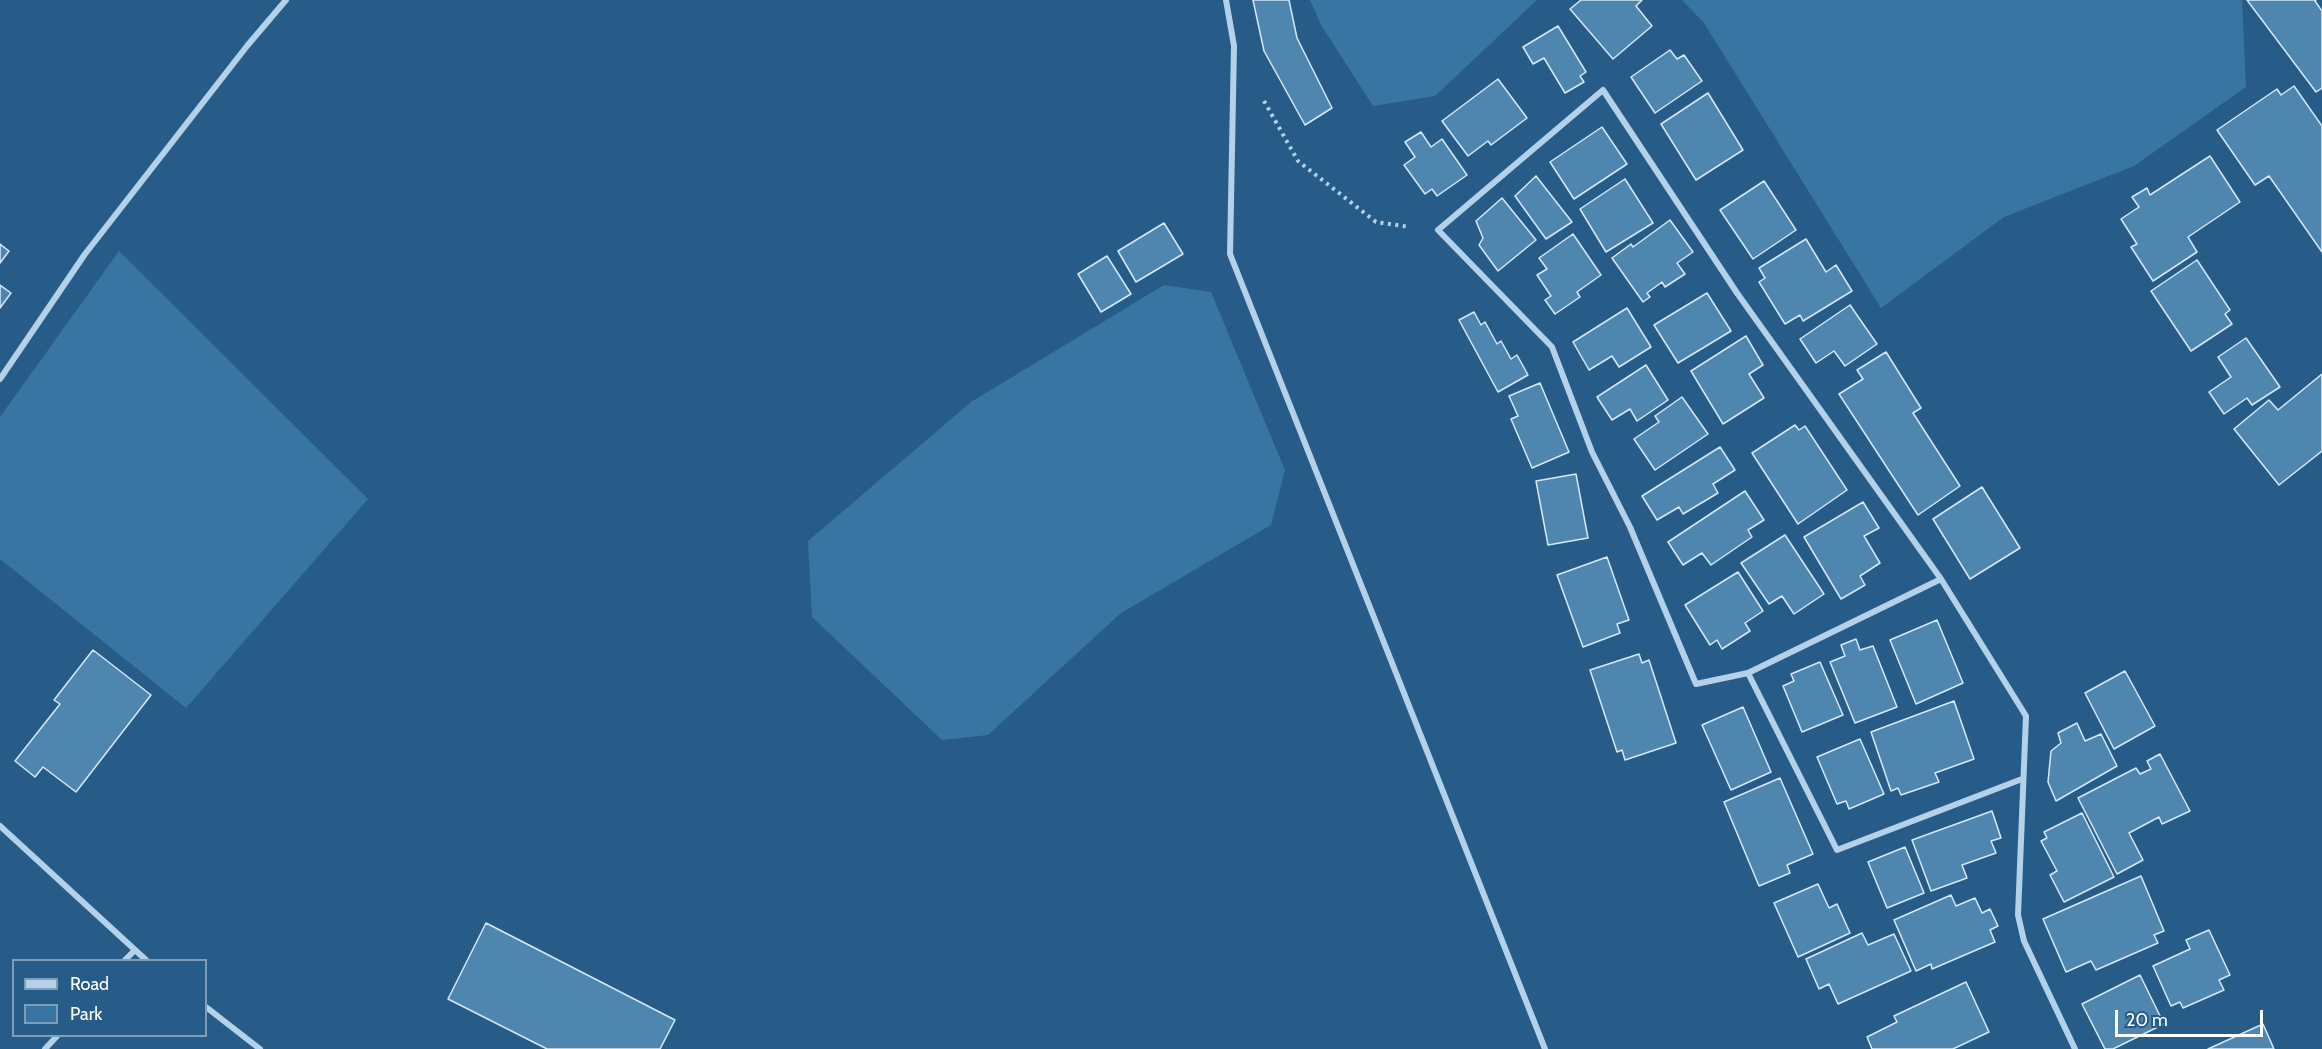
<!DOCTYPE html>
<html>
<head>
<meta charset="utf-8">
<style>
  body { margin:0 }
  #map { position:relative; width:2322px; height:1049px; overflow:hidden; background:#275c88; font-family:Cabin,sans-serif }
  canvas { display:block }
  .legend { position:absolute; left:12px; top:959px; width:195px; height:78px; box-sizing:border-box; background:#275c88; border:2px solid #7d9db8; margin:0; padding:8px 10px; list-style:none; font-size:18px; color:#fff }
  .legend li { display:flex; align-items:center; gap:12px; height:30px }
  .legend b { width:30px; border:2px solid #7d9db8 }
  .scale { position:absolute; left:2115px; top:1010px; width:148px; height:27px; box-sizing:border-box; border:3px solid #fff; border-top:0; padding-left:8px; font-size:18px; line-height:21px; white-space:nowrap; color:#fff; -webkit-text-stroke:4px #275c88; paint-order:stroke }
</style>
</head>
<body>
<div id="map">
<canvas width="2322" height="1049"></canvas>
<ul class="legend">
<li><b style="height:8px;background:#b3d2e9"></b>Road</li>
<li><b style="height:16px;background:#3875a3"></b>Park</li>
</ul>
<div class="scale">20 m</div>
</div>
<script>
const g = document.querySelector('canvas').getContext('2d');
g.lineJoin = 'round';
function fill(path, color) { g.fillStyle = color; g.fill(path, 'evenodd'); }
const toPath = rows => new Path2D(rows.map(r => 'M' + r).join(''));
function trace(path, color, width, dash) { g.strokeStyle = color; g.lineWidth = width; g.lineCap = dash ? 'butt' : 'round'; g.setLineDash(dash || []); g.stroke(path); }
fill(toPath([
  [1310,0,1537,0,1435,96,1373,106,1321,25],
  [1682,0,2242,0,2246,87,2134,166,2004,217,1881,308,1704,23],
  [119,251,368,499,186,708,0,559,0,417],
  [1164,285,1211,292,1285,470,1271,525,1121,613,988,735,942,740,812,617,808,541,971,402]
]), '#3875a3');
const building = toPath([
  [1253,0,1289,0,1297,38,1332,108,1305,125,1264,51,1253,0],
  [1581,0,1642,0,1636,6,1652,26,1613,59,1570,9,1581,0],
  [2247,0,2316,0,2315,1,2322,11,2322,88,2316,92,2247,0],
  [1558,26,1586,72,1580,76,1584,82,1565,93,1544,58,1533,64,1523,47,1558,26],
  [1670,50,1677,59,1684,55,1702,81,1655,113,1631,77,1670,50],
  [1498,79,1527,118,1491,145,1488,141,1468,156,1442,121,1498,79],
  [2294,86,2322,126,2322,252,2269,176,2255,185,2217,130,2277,89,2281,95,2294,86],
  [1708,93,1743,150,1696,180,1661,124,1708,93],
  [1602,127,1627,164,1574,199,1550,162,1602,127],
  [1421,132,1431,147,1442,139,1467,175,1437,196,1432,189,1425,194,1404,165,1415,157,1405,142,1421,132],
  [2210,156,2240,202,2188,237,2197,252,2153,281,2131,247,2137,244,2121,219,2139,207,2132,197,2147,188,2150,195,2210,156],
  [1536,176,1572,222,1546,239,1515,196,1536,176],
  [1625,179,1653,223,1606,252,1580,209,1625,179],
  [1764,181,1796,230,1753,259,1720,210,1764,181],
  [1502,198,1536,240,1498,271,1479,245,1483,238,1476,221,1502,198],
  [1670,220,1693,252,1677,263,1685,274,1665,287,1662,282,1647,293,1650,297,1643,302,1612,258,1631,244,1633,247,1670,220],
  [1164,223,1183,254,1136,282,1118,251,1164,223],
  [1573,234,1601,275,1577,292,1580,297,1555,314,1545,300,1551,296,1537,275,1547,269,1539,258,1573,234],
  [1806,239,1826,272,1836,265,1852,291,1803,321,1800,315,1785,324,1759,282,1765,278,1759,268,1806,239],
  [0,244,9,251,0,263,0,244],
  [1107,256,1131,294,1101,312,1078,274,1107,256],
  [2197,260,2230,310,2225,314,2232,324,2191,351,2151,291,2197,260],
  [0,285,11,293,0,308,0,285],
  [1707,293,1731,331,1678,363,1654,325,1707,293],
  [1850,305,1877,344,1845,366,1834,351,1816,363,1800,339,1850,305],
  [1627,308,1651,347,1619,367,1612,356,1589,370,1573,342,1627,308],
  [1474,312,1481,325,1485,322,1497,344,1501,341,1511,359,1517,355,1528,375,1498,392,1459,320,1474,312],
  [1746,336,1763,365,1749,374,1764,398,1723,424,1691,371,1746,336],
  [2246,338,2280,387,2252,405,2247,398,2224,414,2209,392,2231,377,2218,357,2246,338],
  [1886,352,1921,408,1913,413,1960,486,1918,515,1839,394,1863,379,1857,370,1886,352],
  [1646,365,1668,400,1637,421,1630,409,1612,420,1597,397,1646,365],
  [2322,374,2322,451,2279,485,2234,429,2269,400,2278,410,2322,374],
  [1540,383,1569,452,1532,468,1511,419,1518,416,1509,396,1540,383],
  [1682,397,1708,434,1655,470,1634,439,1659,422,1655,416,1682,397],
  [1795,425,1799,430,1805,426,1847,490,1798,524,1752,453,1795,425],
  [1720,447,1735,470,1713,484,1718,493,1683,514,1679,507,1657,520,1642,496,1720,447],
  [1576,474,1588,538,1548,545,1536,481,1576,474],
  [1982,487,2020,548,1970,579,1933,519,1982,487],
  [1745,491,1764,520,1748,530,1752,537,1711,565,1702,553,1683,565,1668,542,1745,491],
  [1863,502,1879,528,1864,536,1880,563,1860,576,1865,585,1841,599,1804,537,1863,502],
  [1785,535,1824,594,1794,614,1782,596,1769,604,1741,563,1785,535],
  [1607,557,1629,620,1617,624,1620,633,1583,647,1557,575,1607,557],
  [1738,572,1763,611,1745,623,1750,631,1722,649,1717,640,1710,645,1685,605,1738,572],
  [1937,620,1963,683,1916,704,1890,640,1937,620],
  [1856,639,1860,650,1873,646,1897,707,1855,723,1830,662,1845,656,1841,645,1856,639],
  [93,650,151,695,76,792,43,767,35,777,15,761,60,704,54,700,93,650],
  [1639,654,1642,663,1649,660,1676,743,1625,760,1622,750,1617,752,1590,670,1639,654],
  [1820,662,1843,715,1802,732,1783,686,1794,681,1791,674,1820,662],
  [2125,671,2155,726,2114,749,2085,693,2125,671],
  [1954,701,1974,759,1935,773,1939,782,1901,795,1898,788,1891,791,1871,732,1954,701],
  [1743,707,1771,772,1731,790,1702,725,1743,707],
  [2077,723,2085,741,2101,734,2117,766,2056,801,2048,782,2051,751,2061,743,2058,733,2077,723],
  [1860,739,1884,794,1849,809,1846,801,1837,804,1817,757,1860,739],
  [2160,754,2190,811,2162,824,2159,817,2129,833,2143,860,2117,874,2078,798,2136,768,2140,774,2151,769,2147,761,2160,754],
  [1780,778,1813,854,1787,865,1790,873,1759,886,1724,802,1780,778],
  [1992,811,2001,838,1991,841,1996,853,1962,865,1967,878,1931,891,1912,840,1992,811],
  [2082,813,2114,877,2064,902,2050,875,2057,871,2041,841,2047,838,2044,832,2082,813],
  [1905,847,1924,893,1887,908,1868,862,1905,847],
  [2141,876,2164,931,2154,935,2158,943,2096,970,2091,961,2066,972,2043,919,2141,876],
  [1818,884,1829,908,1837,904,1850,933,1798,957,1774,903,1818,884],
  [1951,895,1956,906,1975,898,1982,913,1990,909,1998,926,1990,930,1995,942,1932,969,1931,964,1916,971,1894,920,1951,895],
  [486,923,675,1020,660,1049,547,1049,448,999,486,923],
  [2209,930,2230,975,2219,980,2224,990,2183,1008,2180,1002,2171,1006,2153,966,2190,949,2186,940,2209,930],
  [1862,933,1868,945,1894,934,1911,971,1838,1004,1829,984,1819,989,1806,959,1862,933],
  [2140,975,2164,1024,2113,1049,2105,1049,2082,1004,2140,975],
  [1966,982,1989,1032,1953,1049,1872,1049,1867,1037,1897,1022,1894,1016,1966,982],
  [2263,1024,2274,1049,2208,1049,2263,1024]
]);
fill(building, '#4f86b0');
trace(building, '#d7e9f7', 1.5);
trace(toPath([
  [1264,101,1298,161,1376,222,1410,227]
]), '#b3d2e9', 4, [3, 4.5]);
trace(toPath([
  [1226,0,1234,46,1230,254,1545,1049],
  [0,379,85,254,247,46,286,0],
  [1941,579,1748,673,1696,684,1630,527,1592,452,1552,347,1438,230,1603,90,1737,293,1941,579,2026,716,2018,915,2024,941,2075,1049],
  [1748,673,1837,850,2022,779],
  [0,826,146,960],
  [125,960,134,951],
  [206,1007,260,1049],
  [45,1049,57,1036]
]), '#b3d2e9', 6);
</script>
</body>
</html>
